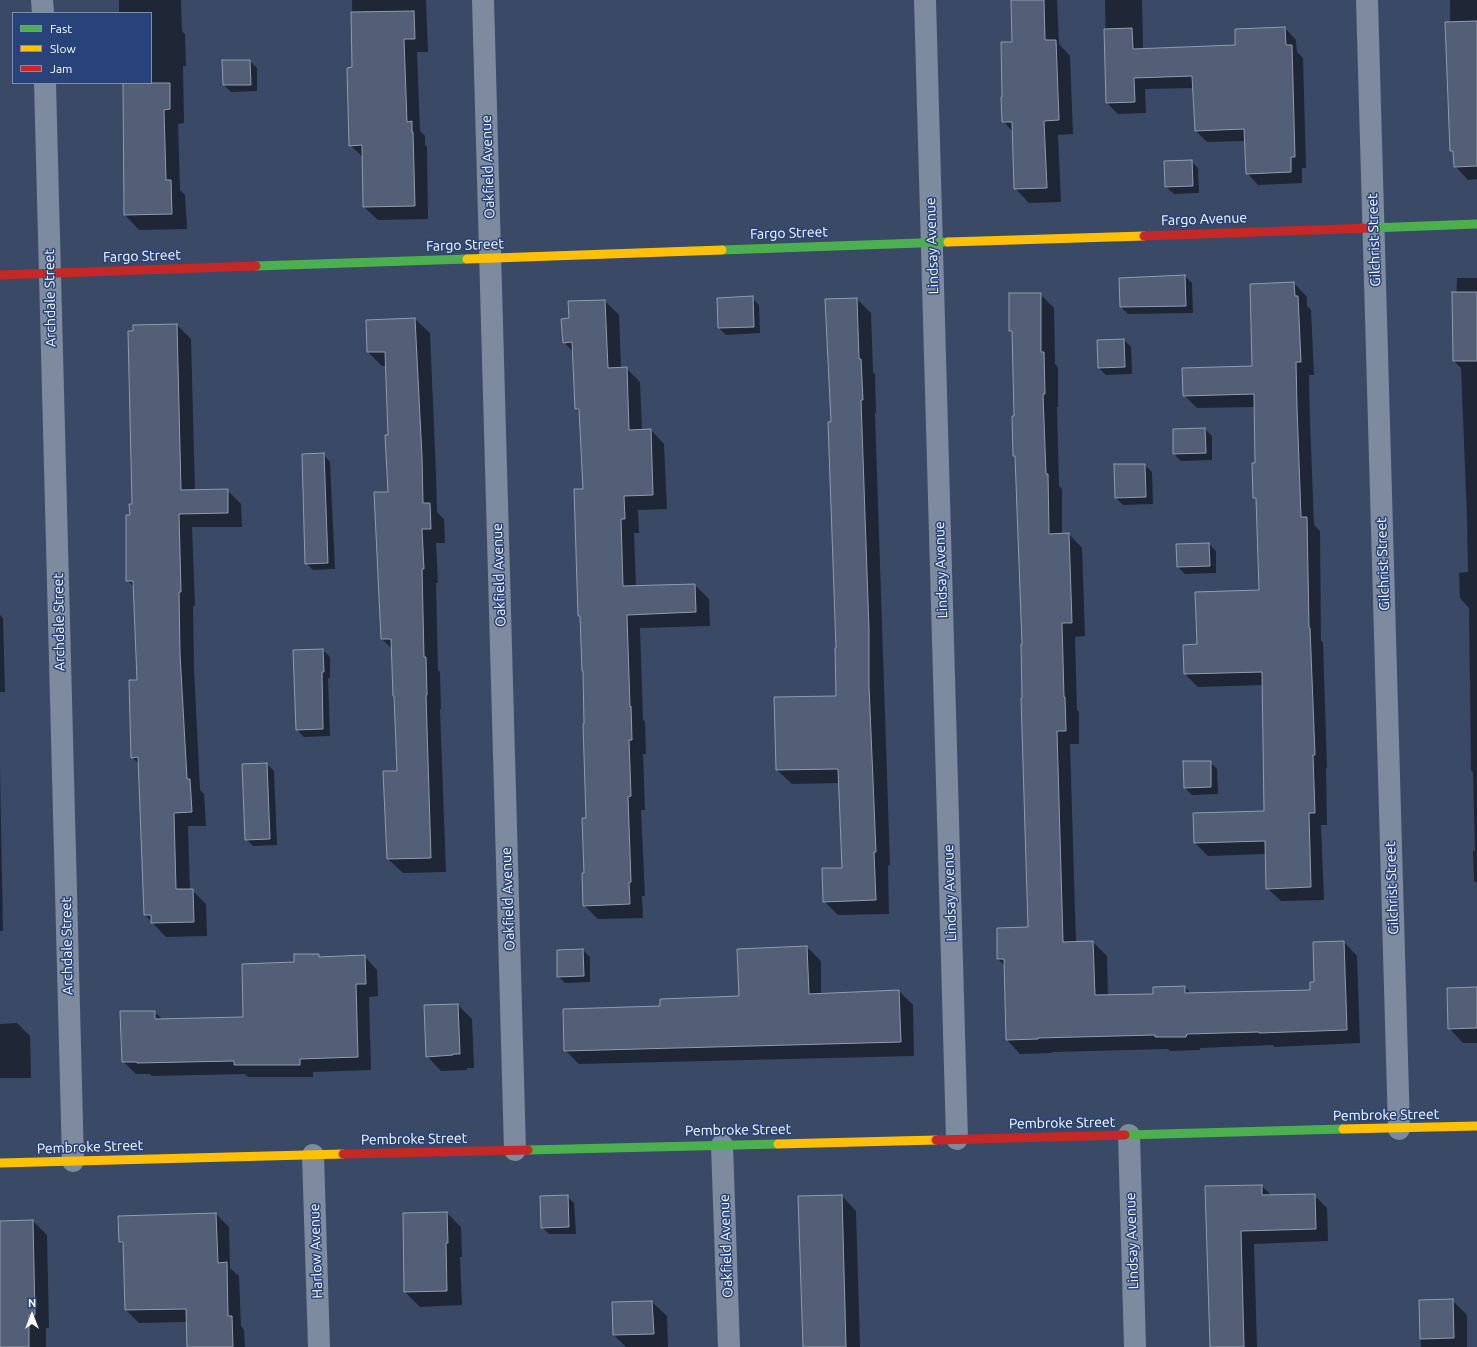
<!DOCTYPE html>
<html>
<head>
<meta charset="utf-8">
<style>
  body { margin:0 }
  #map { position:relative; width:1477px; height:1347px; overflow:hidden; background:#3a4966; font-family:Ubuntu,sans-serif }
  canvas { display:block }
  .legend { position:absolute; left:12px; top:12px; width:140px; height:72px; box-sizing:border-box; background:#274379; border:1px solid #7d8eaf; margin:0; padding:5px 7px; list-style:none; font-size:12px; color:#fff }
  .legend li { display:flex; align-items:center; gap:8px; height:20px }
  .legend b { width:20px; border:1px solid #7d8eaf }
  .north { position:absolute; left:12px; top:1295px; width:40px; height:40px; -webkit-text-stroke:3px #274379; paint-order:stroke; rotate:0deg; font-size:11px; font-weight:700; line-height:16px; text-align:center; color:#fff }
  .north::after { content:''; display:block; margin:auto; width:14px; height:18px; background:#fff; clip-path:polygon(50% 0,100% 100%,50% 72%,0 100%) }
</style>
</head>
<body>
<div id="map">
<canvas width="1477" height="1347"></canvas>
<ul class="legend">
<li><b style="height:5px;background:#4caf50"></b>Fast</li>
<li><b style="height:5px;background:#ffc107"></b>Slow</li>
<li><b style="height:5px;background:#c62828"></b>Jam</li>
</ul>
<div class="north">N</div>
</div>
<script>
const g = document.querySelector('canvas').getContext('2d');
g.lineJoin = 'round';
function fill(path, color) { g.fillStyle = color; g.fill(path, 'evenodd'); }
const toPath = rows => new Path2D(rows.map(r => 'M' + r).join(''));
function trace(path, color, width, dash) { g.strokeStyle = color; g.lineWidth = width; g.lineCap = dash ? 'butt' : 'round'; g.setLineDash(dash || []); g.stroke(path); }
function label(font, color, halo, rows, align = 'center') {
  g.font = font + ' Ubuntu,sans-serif'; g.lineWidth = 3; g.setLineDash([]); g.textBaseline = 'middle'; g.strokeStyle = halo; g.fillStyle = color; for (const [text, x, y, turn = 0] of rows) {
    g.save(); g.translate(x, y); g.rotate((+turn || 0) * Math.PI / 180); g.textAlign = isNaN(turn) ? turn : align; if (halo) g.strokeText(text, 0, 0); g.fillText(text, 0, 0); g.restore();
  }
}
fill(toPath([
  [119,0,181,0,182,31,185,34,186,66,183,66,184,123,178,124,180,190,185,195,187,229,139,230,125,215,124,83,151,83,151,13,119,13],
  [352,0,426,0,428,52,417,52,420,131,425,136,425,145,427,147,428,219,378,220,364,207,363,157,350,145,353,68],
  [1011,0,1057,0,1059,44,1070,56,1073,134,1058,135,1061,202,1029,203,1015,188,1013,132,1003,121,1013,43],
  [1105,0,1142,0,1143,49,1236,46,1285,28,1296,40,1297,52,1303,58,1306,168,1302,168,1302,183,1258,185,1247,173,1246,141,1207,142,1196,131,1194,88,1145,89,1146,113,1118,114,1107,103],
  [1450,0,1477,0,1477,179,1468,180,1455,166,1454,154,1451,150],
  [250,61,257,68,257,91,231,92,224,85],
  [1191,161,1198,168,1199,193,1174,194,1166,187],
  [1185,276,1192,283,1193,313,1128,314,1121,307,1120,279],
  [1457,278,1477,278,1477,883,1474,881,1473,851,1475,851,1473,772,1471,770,1469,608,1460,598,1459,573,1468,572,1467,518,1461,368,1454,361],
  [1294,283,1307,297,1307,306,1311,310,1314,375,1309,375,1310,421,1314,525,1320,531,1321,641,1323,642,1327,768,1326,768,1327,825,1321,825,1324,900,1281,901,1267,888,1266,854,1208,856,1195,843,1265,812,1263,685,1198,687,1185,674,1198,645,1260,591,1257,501,1254,498,1256,464,1255,407,1197,408,1184,395,1253,367],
  [1040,294,1054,308,1055,364,1058,367,1058,407,1057,407,1059,486,1062,489,1062,534,1069,534,1082,548,1085,636,1075,637,1077,710,1079,712,1079,744,1070,744,1076,943,1093,942,1107,956,1108,996,1154,995,1185,987,1191,994,1311,991,1344,942,1357,956,1360,1043,1274,1047,1273,1045,1200,1048,1200,1050,1170,1051,1168,1049,1052,1052,1052,1053,1020,1054,1007,1040,1005,966,998,959,998,929,1029,928,1023,645,1016,457,1014,456,1015,417,1013,334,1010,331],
  [752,298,759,305,760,333,726,335,719,328],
  [857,299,871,313,873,372,875,374,876,413,875,413,890,865,888,866,889,914,838,915,824,901,843,869,840,783,792,784,777,770,837,697,832,423],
  [605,301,619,315,621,368,626,368,640,382,642,431,651,430,664,444,667,509,638,510,639,533,634,533,636,587,695,585,709,599,710,626,640,628,643,720,645,721,646,754,643,754,645,810,641,810,645,896,642,896,643,918,598,919,584,905,587,819,585,725,581,618,579,616,584,490,580,413,576,409,574,353,564,342,570,319],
  [415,319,430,333,436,473,437,512,444,519,445,543,436,543,438,583,436,583,438,670,440,672,441,709,440,709,446,872,403,873,388,859,398,772,392,649,382,639,389,493,389,436,387,366,382,366,368,352],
  [177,325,191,339,195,491,227,490,241,504,242,527,192,527,195,606,193,606,194,668,200,790,204,794,206,826,188,826,190,890,192,890,206,904,207,936,166,937,145,915,140,765,132,757,138,681,134,587,127,580,131,516],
  [1124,340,1131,347,1132,374,1106,375,1099,368,1098,341],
  [1205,429,1212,436,1212,460,1181,461,1174,454,1174,430],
  [323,454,330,462,335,569,313,570,306,563],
  [1145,465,1152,472,1153,504,1123,505,1116,498],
  [1209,544,1216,551,1216,573,1185,574,1178,567],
  [0,615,3,618,5,692,0,692],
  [323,650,330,657,330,678,328,678,330,736,304,737,297,730],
  [1210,762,1217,769,1218,794,1192,795,1185,788],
  [267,764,274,771,277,845,253,846,246,839],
  [0,768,3,931,0,931],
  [807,947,821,961,821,995,899,991,913,1005,914,1056,579,1064,565,1050,661,1007,740,997],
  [583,950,590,957,590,982,565,983,558,976],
  [318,955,321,958,364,956,377,970,378,996,369,997,371,1070,313,1072,313,1077,248,1077,245,1074,152,1076,150,1074,136,1074,123,1061,155,1012,163,1020,244,1018,295,963],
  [1477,988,1477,1043,1463,1043,1449,1028],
  [458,1005,472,1019,474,1068,467,1068,467,1070,441,1071,427,1056],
  [17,1023,30,1036,31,1078,0,1078,0,1024],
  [1262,1186,1272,1196,1314,1195,1327,1208,1328,1241,1254,1244,1257,1347,1211,1347,1206,1187],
  [567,1196,574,1203,576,1234,549,1234,542,1227],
  [842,1196,856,1211,860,1347,804,1347],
  [447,1213,461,1227,462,1257,460,1257,462,1305,420,1307,405,1292,404,1214],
  [216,1214,229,1227,230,1268,239,1276,241,1326,244,1330,245,1347,187,1347,187,1322,139,1323,126,1310,124,1246,120,1242,119,1217],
  [33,1221,47,1235,49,1328,46,1328,46,1347,0,1347,0,1222],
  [1452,1300,1467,1315,1467,1347,1421,1347,1419,1301],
  [652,1302,667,1316,668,1347,626,1347,614,1335]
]), '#0007');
const building = toPath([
  [1011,0,1044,0,1045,40,1056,40,1059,120,1044,121,1047,188,1014,189,1012,122,1002,122,1001,97,1002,97,1001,42,1012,42,1011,0],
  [414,11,415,39,404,39,407,122,412,121,412,132,413,132,415,206,363,207,362,145,349,146,347,68,352,67,351,12,414,11],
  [1477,21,1477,166,1454,167,1453,151,1450,151,1445,22,1477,21],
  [1285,27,1286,45,1292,45,1295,157,1291,157,1291,172,1246,174,1244,129,1195,131,1192,76,1134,78,1135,102,1106,103,1104,29,1132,28,1133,49,1235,45,1235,29,1285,27],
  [222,60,250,60,251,85,223,85,222,60],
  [123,83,170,83,170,109,164,110,166,180,171,180,172,214,124,215,123,83],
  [1192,160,1193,186,1165,187,1164,161,1192,160],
  [1185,275,1186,306,1120,307,1119,278,1185,275],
  [1294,282,1295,296,1298,296,1301,362,1296,362,1297,407,1301,517,1307,517,1309,628,1310,628,1315,755,1313,755,1315,813,1309,813,1311,887,1266,889,1265,841,1194,843,1193,813,1264,811,1262,672,1184,674,1183,645,1197,644,1195,592,1259,590,1256,498,1253,498,1252,463,1255,463,1254,394,1183,396,1182,368,1252,366,1250,284,1294,282],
  [1452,292,1477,292,1477,361,1453,361,1452,292],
  [1009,293,1041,293,1041,352,1044,352,1045,394,1043,394,1046,474,1048,474,1049,534,1069,533,1072,623,1062,623,1064,697,1065,697,1066,731,1057,731,1063,942,1093,941,1095,995,1153,994,1153,987,1185,986,1185,993,1310,990,1310,982,1314,982,1313,942,1344,941,1347,1030,1259,1033,1259,1032,1187,1034,1186,1037,1155,1037,1155,1035,1038,1038,1038,1039,1006,1040,1004,959,997,959,997,928,1028,927,1021,698,1022,698,1021,644,1022,644,1015,456,1013,456,1012,416,1014,416,1012,331,1009,331,1009,293],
  [753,296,754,327,718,328,717,298,753,296],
  [857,298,859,359,861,359,863,400,861,400,869,630,869,686,876,852,874,852,876,900,823,902,822,868,842,868,838,769,776,770,774,697,836,696,835,648,836,648,828,422,831,422,825,299,857,298],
  [605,300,608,368,627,367,629,430,651,429,653,495,624,496,625,519,621,519,623,586,695,584,696,612,627,615,630,707,631,706,632,740,629,740,631,796,628,797,631,882,629,883,630,904,583,906,582,873,584,873,582,818,586,818,583,724,584,724,583,671,582,671,580,616,578,616,574,489,583,489,579,409,575,409,572,342,563,343,561,319,569,318,568,301,605,300],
  [415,318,422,457,423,503,430,503,431,529,422,529,424,569,422,569,424,657,426,657,427,695,426,695,431,858,387,859,383,771,397,771,394,696,393,696,391,639,381,639,374,492,388,492,385,435,388,435,385,352,367,352,366,320,415,318],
  [177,324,181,490,228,489,228,513,179,514,181,592,179,592,180,654,187,779,190,779,192,812,174,813,176,889,193,889,194,922,151,923,151,915,144,915,138,757,131,758,129,680,137,680,133,581,126,581,126,515,130,515,129,504,132,504,128,331,133,331,133,325,177,324],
  [1124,339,1125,367,1098,368,1097,340,1124,339],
  [1205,428,1206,453,1173,454,1173,429,1205,428],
  [324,453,328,563,305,564,302,454,324,453],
  [1114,464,1145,464,1146,497,1115,498,1114,464],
  [1209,543,1210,566,1177,567,1176,544,1209,543],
  [323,649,324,672,322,672,323,729,296,730,293,650,323,649],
  [1183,761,1211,761,1211,787,1184,788,1183,761],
  [267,763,270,839,245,840,242,764,267,763],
  [807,946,809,994,899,990,901,1042,564,1051,563,1009,660,1006,660,999,739,996,737,949,807,946],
  [583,949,584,976,557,977,557,950,583,949],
  [294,954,319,954,319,957,365,955,366,984,356,984,358,1057,300,1059,300,1065,234,1065,234,1061,137,1063,137,1062,122,1062,120,1011,155,1011,155,1019,243,1017,242,964,294,962,294,954],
  [1477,987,1477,1028,1448,1029,1447,988,1477,987],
  [458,1004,460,1054,453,1054,453,1055,426,1057,424,1005,458,1004],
  [1262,1185,1262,1195,1315,1194,1316,1229,1241,1231,1244,1347,1210,1347,1205,1186,1262,1185],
  [568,1195,569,1227,541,1228,540,1196,568,1195],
  [842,1195,846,1347,803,1347,798,1196,842,1195],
  [447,1212,448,1243,446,1243,447,1291,404,1292,403,1213,447,1212],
  [216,1213,218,1263,227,1262,228,1316,232,1316,233,1347,187,1347,186,1309,125,1310,123,1242,119,1242,118,1216,216,1213],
  [33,1220,35,1315,29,1315,29,1347,0,1347,0,1221,33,1220],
  [1453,1299,1454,1338,1420,1339,1419,1300,1453,1299],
  [652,1301,654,1334,613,1335,612,1302,652,1301]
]);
fill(building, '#535f76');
trace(building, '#919bac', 1);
trace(toPath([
  [42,0,43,13],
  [483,0,515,1150],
  [925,0,957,1139],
  [1367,0,1399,1129],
  [45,83,73,1161],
  [1129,1135,1135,1347],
  [722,1145,729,1347],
  [313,1155,319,1347]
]), '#7e8a9d', 22);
trace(toPath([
  [1371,228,1477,224],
  [722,250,948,242],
  [256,266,467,259],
  [1125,1135,1343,1129],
  [528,1150,778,1144]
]), '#4caf50', 9);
trace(toPath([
  [948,242,1144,236],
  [467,259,722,250],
  [1343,1129,1477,1126],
  [778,1144,936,1140],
  [0,1163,343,1154]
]), '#ffc107', 9);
trace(toPath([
  [1144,236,1371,228],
  [0,275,256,266],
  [936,1140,1125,1135],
  [343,1154,528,1150]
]), '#c62828', 9);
label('14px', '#fff', '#274379', [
  ["Oakfield Avenue",488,167,-92],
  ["Fargo Avenue",1204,219,-2],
  ["Fargo Street",789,233,-2],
  ["Gilchrist Street",1374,240,-92],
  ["Fargo Street",465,245,-2],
  ["Lindsay Avenue",932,246,-92],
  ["Fargo Street",142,256,-2],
  ["Archdale Street",50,298,-91],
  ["Gilchrist Street",1383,564,-92],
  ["Lindsay Avenue",941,570,-92],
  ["Oakfield Avenue",499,575,-92],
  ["Archdale Street",59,622,-91],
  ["Gilchrist Street",1392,888,-92],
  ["Lindsay Avenue",950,893,-92],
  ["Oakfield Avenue",508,899,-92],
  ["Archdale Street",67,946,-91],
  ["Pembroke Street",1386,1115,-1],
  ["Pembroke Street",1062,1123,-1],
  ["Pembroke Street",738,1130,-1],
  ["Pembroke Street",414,1139,-1],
  ["Pembroke Street",90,1147,-2],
  ["Lindsay Avenue",1132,1241,-92],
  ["Oakfield Avenue",726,1246,-92],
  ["Harlow Avenue",316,1251,-92]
]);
</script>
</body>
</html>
